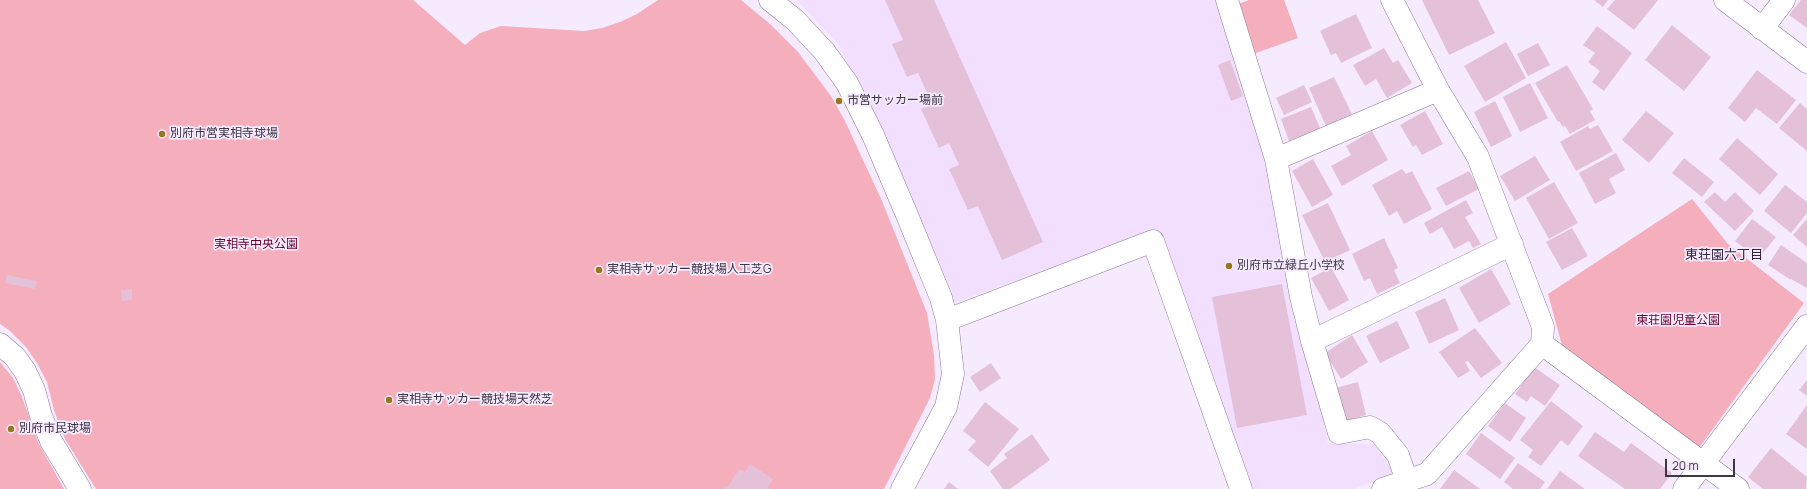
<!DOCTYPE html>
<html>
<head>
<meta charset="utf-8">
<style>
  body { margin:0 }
  #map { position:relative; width:1807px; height:489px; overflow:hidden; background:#f6eaff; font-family:Manrope,sans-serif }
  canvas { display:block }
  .scale { position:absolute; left:1665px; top:459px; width:70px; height:18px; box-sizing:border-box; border:2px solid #3e3643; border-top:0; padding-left:5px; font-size:12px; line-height:14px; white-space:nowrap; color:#3e3643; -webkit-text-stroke:3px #f6eaff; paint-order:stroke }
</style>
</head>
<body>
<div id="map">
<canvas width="1807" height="489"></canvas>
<div class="scale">20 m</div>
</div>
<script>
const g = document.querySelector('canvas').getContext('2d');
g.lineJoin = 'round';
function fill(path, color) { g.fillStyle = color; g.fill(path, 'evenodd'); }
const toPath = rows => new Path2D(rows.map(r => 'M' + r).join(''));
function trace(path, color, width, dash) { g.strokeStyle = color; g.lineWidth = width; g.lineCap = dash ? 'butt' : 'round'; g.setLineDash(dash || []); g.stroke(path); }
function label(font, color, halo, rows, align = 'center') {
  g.font = font + ' Manrope,"Noto Sans JP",sans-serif'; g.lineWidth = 3.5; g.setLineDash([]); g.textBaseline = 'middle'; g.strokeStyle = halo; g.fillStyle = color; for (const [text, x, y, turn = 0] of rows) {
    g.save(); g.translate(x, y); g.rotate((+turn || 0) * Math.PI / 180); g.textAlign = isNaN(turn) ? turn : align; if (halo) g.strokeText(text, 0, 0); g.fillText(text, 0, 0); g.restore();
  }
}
fill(toPath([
  [797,0,1218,0,1258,126,1328,444,1374,444,1394,474,1354,489,1252,489,1156,230,953,303,840,46]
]), '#f2dfff');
fill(toPath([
  [0,0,413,0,465,45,480,33,501,26,584,31,602,28,620,22,637,14,658,0,741,0,770,24,798,52,831,96,845,121,882,201,927,313,934,355,935,379,930,398,884,489,96,489,65,439,54,410,47,382,37,363,26,347,9,330,0,324],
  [1249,0,1284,0,1298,38,1253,54,1236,5],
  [1692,199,1728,244,1804,303,1699,448,1563,349,1548,294],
  [0,362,13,378,22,397,38,442,64,489,0,489]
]), '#f5aebb');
fill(toPath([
  [885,0,934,0,1043,242,1002,260,978,206,968,210,949,169,959,165,949,143,939,148,921,109,932,104,918,73,907,77,892,44,903,40],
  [1422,0,1478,0,1495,33,1449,55],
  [1594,0,1608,0,1603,7],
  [1615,0,1658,0,1634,30,1607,9],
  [1801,0,1807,0,1807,28,1789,15],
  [1356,14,1372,48,1341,63,1336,53,1331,55,1320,31],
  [1672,25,1711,57,1684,91,1645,60],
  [1597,26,1632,53,1604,91,1592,82,1600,71,1588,62,1595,53,1583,45],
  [1506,42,1526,78,1485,102,1464,66],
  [1538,43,1550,65,1528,76,1517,54],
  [1384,48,1393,63,1398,60,1412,83,1387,98,1376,79,1365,86,1353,65],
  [1230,60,1243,96,1231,101,1218,65],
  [1567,65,1593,109,1590,111,1595,120,1570,134,1565,126,1563,127,1559,121,1558,122,1535,83],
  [1757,70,1796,100,1777,124,1756,108,1745,122,1728,108],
  [1334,77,1352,114,1326,126,1309,88],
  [1530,83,1548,118,1520,132,1503,97],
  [1304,85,1312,102,1284,115,1276,98],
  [1495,101,1512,136,1491,147,1474,112],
  [1800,103,1807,109,1807,151,1779,128],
  [1311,107,1320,128,1289,141,1281,119],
  [1425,111,1443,144,1422,155,1416,145,1413,147,1400,125],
  [1646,111,1674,133,1649,163,1622,140],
  [1598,125,1613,151,1576,171,1560,142,1588,126,1590,129],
  [1372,131,1388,160,1342,186,1331,166,1351,155,1346,146],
  [1737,138,1778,174,1760,195,1719,159],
  [1616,153,1625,170,1609,179,1616,193,1595,204,1579,173],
  [1535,156,1550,180,1515,201,1500,176],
  [1684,158,1714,182,1702,197,1672,173],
  [1313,159,1333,195,1312,207,1292,171],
  [1402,169,1406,174,1412,171,1432,209,1404,224,1397,211,1389,216,1372,185],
  [1469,171,1479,189,1446,206,1436,188],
  [1554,182,1578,223,1549,239,1526,198],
  [1785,185,1807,202,1807,213,1791,233,1764,211],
  [1715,192,1725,202,1735,192,1754,211,1735,231,1704,202],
  [1466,200,1473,213,1465,217,1481,244,1473,248,1469,241,1454,249,1442,227,1430,234,1424,223],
  [1328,203,1350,250,1325,262,1302,215],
  [1752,219,1776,237,1758,259,1735,241],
  [1807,219,1807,247,1793,235],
  [1572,228,1588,256,1562,270,1546,242],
  [1384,238,1398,268,1394,270,1400,283,1377,294,1370,278,1364,281,1352,254],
  [1781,245,1807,263,1807,288,1791,279,1791,280,1768,265],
  [1331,267,1349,300,1329,311,1311,278],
  [1491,269,1511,304,1479,323,1459,288],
  [7,275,37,281,35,289,5,283],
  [1282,284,1307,415,1237,428,1212,297],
  [132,289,132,300,122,301,121,290],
  [1445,298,1459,330,1429,344,1415,312],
  [1397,321,1410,348,1380,363,1366,336],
  [1475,328,1502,363,1481,378,1468,361,1465,362,1470,371,1458,378,1439,352],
  [1352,335,1368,362,1341,379,1325,353],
  [991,363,1001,378,980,392,970,377],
  [1534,367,1560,385,1545,406,1531,396,1527,402,1515,394],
  [1807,380,1807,396,1799,390],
  [1358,382,1366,415,1341,422,1332,389],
  [1551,401,1583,426,1568,446,1561,440,1541,466,1528,457,1533,450,1520,440],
  [985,402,1019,429,988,467,968,450,976,441,963,431],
  [1505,403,1526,418,1510,442,1488,426],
  [1807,405,1807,449,1786,434],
  [1595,432,1624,452,1631,443,1672,473,1660,489,1625,489,1578,456],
  [1481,433,1515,458,1500,479,1466,454],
  [1032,434,1050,460,1010,489,1003,489,990,471,1007,458,1004,454],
  [1771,448,1807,477,1806,489,1763,489,1748,477],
  [1518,463,1545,482,1540,489,1513,489,1504,482],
  [750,464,773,479,768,487,771,489,723,489,725,487,727,488,739,469,745,472],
  [1454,470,1480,489,1440,489],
  [1560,471,1585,489,1547,489],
  [949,482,958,489,944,489]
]), '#e4c1d8');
const minor = toPath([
  [770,0,795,20,824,51,847,83,873,135,907,215,941,298,947,320,953,374,946,407,902,489],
  [1227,0,1276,159,1301,297,1312,341,1339,433,1370,427,1380,433,1398,455,1407,481],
  [1392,0,1438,90,1478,157,1543,327,1542,344,1738,489],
  [1725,0,1807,62],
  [1762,29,1784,0],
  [1276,159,1438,90],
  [947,320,1153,241,1241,489],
  [1312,341,1512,244],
  [0,344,15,357,25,371,34,390,41,416,51,441,80,489],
  [1383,489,1427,474,1542,344],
  [1684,489,1807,326]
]);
trace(minor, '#8d7b99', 23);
trace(minor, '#fff', 22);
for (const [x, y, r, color] of [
  [839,101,4,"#96771f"],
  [162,134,4,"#96771f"],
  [1229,266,4,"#96771f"],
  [599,270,4,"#96771f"],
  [389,400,4,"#96771f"],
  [11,429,4,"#96771f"]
]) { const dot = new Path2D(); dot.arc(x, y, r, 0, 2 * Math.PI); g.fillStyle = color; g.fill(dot); trace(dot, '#f6eaff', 1.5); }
label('12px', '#3e3643', '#f6eaff', [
  ["市営サッカー場前",847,101],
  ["別府市営実相寺球場",170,134],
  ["別府市立緑丘小学校",1237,266],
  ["実相寺サッカー競技場人工芝G",607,270],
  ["実相寺サッカー競技場天然芝",397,400],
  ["別府市民球場",19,429]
], 'left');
label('12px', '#68032b', '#f6eaff', [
  ["実相寺中央公園",256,245],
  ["東荘園児童公園",1678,321]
]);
label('13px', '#34243e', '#f6eaff', [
  ["東荘園六丁目",1724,255]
]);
</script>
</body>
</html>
